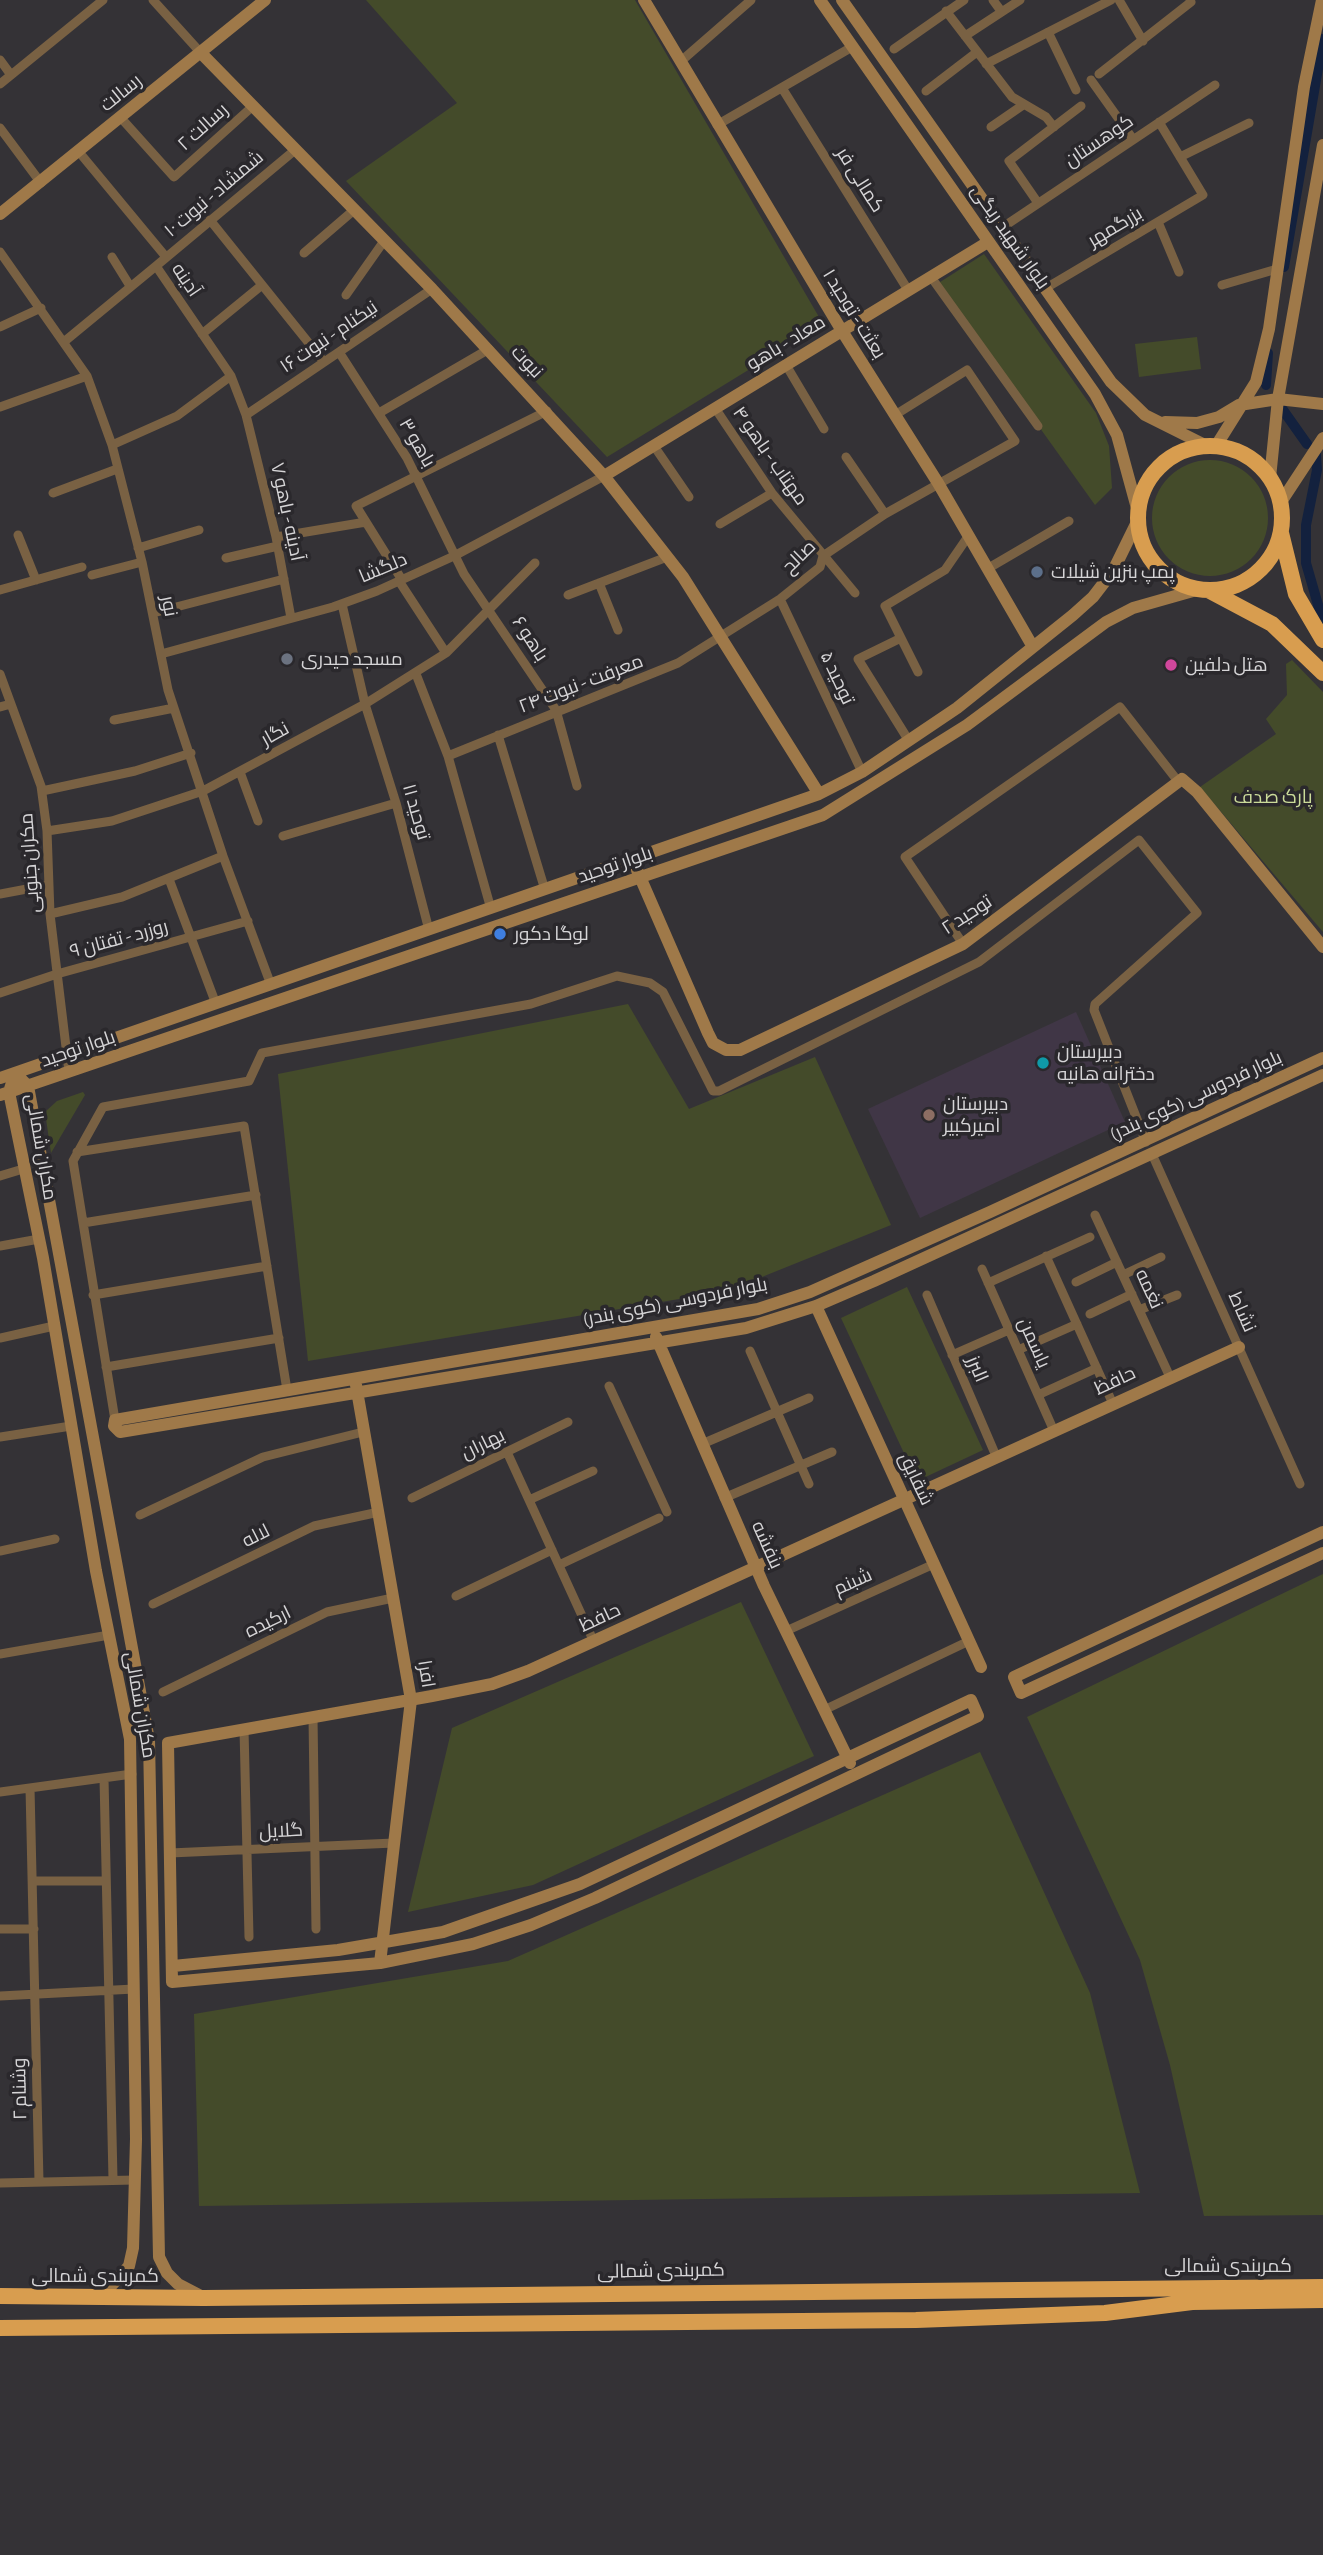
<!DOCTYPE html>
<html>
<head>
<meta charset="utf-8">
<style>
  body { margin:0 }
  canvas { display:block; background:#343236 }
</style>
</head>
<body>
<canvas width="1323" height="2555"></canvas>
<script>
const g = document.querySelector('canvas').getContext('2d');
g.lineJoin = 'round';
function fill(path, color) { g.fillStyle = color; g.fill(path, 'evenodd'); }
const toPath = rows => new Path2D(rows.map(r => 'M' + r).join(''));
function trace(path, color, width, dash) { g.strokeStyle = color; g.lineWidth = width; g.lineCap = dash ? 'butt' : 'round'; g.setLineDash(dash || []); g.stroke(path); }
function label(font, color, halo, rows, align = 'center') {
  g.font = font + ' "Alegreya Sans",Cairo,sans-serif'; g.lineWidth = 7; g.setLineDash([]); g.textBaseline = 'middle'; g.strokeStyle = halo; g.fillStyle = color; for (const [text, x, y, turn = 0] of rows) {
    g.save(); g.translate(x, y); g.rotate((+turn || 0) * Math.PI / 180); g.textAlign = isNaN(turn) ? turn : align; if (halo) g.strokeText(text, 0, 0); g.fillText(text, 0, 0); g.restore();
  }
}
fill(toPath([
  [1076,1012,1125,1122,920,1218,868,1109]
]), '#403646');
fill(toPath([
  [366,0,635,0,823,324,607,457,346,181,457,103],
  [984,254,1096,413,1109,446,1112,488,1095,505,937,284],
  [1197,337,1201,369,1139,377,1135,344],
  '1152 518a58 58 0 1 1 116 0a58 58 0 1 1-116 0Z',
  [1292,660,1323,692,1323,932,1200,787,1276,734,1266,719,1287,695,1286,664],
  [628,1004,689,1109,815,1057,891,1225,727,1291,308,1361,278,1074],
  [83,1092,85,1095,51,1153,45,1112,57,1101],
  [907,1287,983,1450,917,1481,841,1318],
  [1323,1574,1323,2215,1204,2216,1170,2065,1140,1960,1027,1717],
  [741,1602,814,1756,533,1885,408,1912,452,1728],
  [980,1752,1090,1993,1140,2193,199,2206,194,2014,508,1961]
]), '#444b2a');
trace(toPath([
  [1284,267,1323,39],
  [1266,385,1268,353],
  [1283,410,1307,444],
  [1316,455,1317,470,1306,525,1306,563,1323,622]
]), '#13213e', 10);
trace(toPath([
  [153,0,201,53],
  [993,0,1001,11],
  [1119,0,1143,41],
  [946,11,1012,97,1046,117,1054,127],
  [1048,32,1076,90],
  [965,36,1020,0],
  [894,49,964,0],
  [0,60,11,75],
  [680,62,751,0],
  [986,64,1111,0],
  [1099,74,1191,2,1190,0],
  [1091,80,1133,139],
  [0,84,103,0],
  [782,88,908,290],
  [926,91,977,52],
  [121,118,174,177,253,106],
  [717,125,852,47],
  [991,127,1023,105],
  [0,128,41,183],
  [79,152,166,257],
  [1180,157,1249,123],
  [1038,203,1009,161,1081,106],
  [210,220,324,362],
  [1158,222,1179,272],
  [1003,227,1215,85],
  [0,252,87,376,112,445,142,562,168,690,223,856,271,985],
  [304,253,354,210],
  [112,257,130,286],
  [156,266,295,150],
  [931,277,1038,426],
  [1222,285,1277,269],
  [1046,288,1203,195,1159,122],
  [346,295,384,241],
  [0,327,41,308],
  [202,334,262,285],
  [65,341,156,266,231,376,246,415,276,537,291,618],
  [339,352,407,458,464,574,556,710,577,786],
  [786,365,824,429],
  [0,407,87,376],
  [715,408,772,493,855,593],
  [379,413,489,349],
  [246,415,432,289],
  [112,445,177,416,231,376],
  [654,446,689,497],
  [846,457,885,514],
  [53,493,117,469],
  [720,524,772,493],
  [18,535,36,580],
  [276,537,366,522],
  [138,548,199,530],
  [226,558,278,546],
  [987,569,1069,521],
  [92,575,142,562],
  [402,580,356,506,547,411],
  [399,581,446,653],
  [599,583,618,630],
  [0,590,82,567],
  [568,595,667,557],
  [780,599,862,772],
  [342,604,365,704,396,803,429,930],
  [153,613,284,579],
  [901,638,858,659,909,741],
  [161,654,333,607,377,591,454,556,604,476],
  [918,672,885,606,945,570,967,538],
  [0,674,41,786,47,831,50,914,69,1072],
  [416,674,448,756,491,909],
  [0,707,11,704],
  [114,720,174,708],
  [498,735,545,890],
  [448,756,678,663,780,599,820,567,823,556,885,514,1015,441,967,370,895,415],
  [240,772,258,821],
  [42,791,135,771,191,753],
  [47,831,112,821,203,791,365,704,446,653,535,563],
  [283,836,396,803],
  [169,879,216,1004],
  [0,894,48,885],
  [50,914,122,897,223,856],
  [963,944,905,857,1120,707,1177,780],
  [0,993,57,974,248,921],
  [77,1152,244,1126,287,1390],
  [1152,1154,1300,1484],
  [0,1176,23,1169],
  [1095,1215,1170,1377],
  [83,1223,256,1195],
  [0,1246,39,1239],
  [1046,1256,1113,1404],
  [982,1269,1054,1431],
  [1123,1275,1161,1257],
  [1076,1282,1117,1262],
  [988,1283,1090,1237],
  [93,1295,267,1266],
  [927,1295,996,1456],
  [1139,1310,1177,1295],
  [1090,1314,1132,1294],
  [0,1338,54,1326],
  [1018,1350,1077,1324],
  [750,1351,809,1484],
  [952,1355,1009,1330],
  [106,1367,279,1338],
  [609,1386,667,1512],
  [1038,1395,1097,1368],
  [115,1420,73,1161,103,1107,249,1081,262,1053,531,1004,617,976,650,983,663,992,713,1091,719,1091,979,962,1139,840,1197,913,1095,1004,1094,1010,1146,1142],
  [0,1437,71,1426],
  [702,1444,809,1398],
  [507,1452,594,1642],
  [412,1498,568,1422],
  [724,1498,832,1452],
  [529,1500,593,1471],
  [140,1515,263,1457,363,1432],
  [0,1551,55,1539],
  [559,1565,659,1518],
  [456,1596,552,1550],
  [153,1604,314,1526,379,1512],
  [786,1631,934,1564],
  [0,1654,109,1635],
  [163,1692,327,1612,393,1598],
  [824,1710,969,1641],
  [313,1717,316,1929],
  [244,1729,249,1937],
  [104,1778,113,2179],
  [30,1788,39,2182],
  [0,1792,132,1774],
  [170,1853,394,1843],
  [33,1881,106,1881],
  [0,1929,34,1929],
  [0,1996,134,1989],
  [0,2183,135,2180]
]), '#796143', 9);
trace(toPath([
  [644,0,842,331,938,483,1033,647],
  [820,0,1095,394,1117,435,1138,512],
  [842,0,1111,382,1145,415,1207,446],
  [201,53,432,289,604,476,683,577,819,794],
  [0,214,265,0],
  [1165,422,1197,423,1219,417,1239,405,1278,399,1323,404],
  [1216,446,1256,382,1269,329,1304,87,1322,0],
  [604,476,988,242],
  [1270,478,1278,399,1323,145],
  [1281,502,1323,438],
  [637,870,708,1033,713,1043,726,1050,740,1050,963,944,1182,779,1197,792,1323,947],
  [1323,1058,990,1212,810,1292,758,1309,115,1420,114,1426,120,1432,746,1328,816,1306,874,1281,1323,1075],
  [0,1078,819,794,862,772,957,708,1073,615,1093,597,1113,571,1138,520],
  [0,1095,823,815,967,725,1106,622,1133,608,1200,589],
  [816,1306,981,1667],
  [656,1337,764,1586,850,1763],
  [356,1385,411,1700,380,1963],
  [1323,1532,1014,1677,1021,1693,1323,1553],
  [173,1966,338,1950,443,1932,580,1884,971,1700,978,1716,595,1898,531,1925,473,1944,380,1963,172,1982,168,1743,432,1696,492,1684,528,1671,1239,1347],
  [94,2298,111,2286,129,2266,133,2248,136,2139,130,1739,96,1571,43,1258,9,1092,15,1073,28,1086,149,1740,159,2257,167,2273,178,2284,203,2297]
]), '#9f7949', 12);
trace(toPath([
  '1138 518a72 72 0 1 1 144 0a72 72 0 1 1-144 0Z',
  [1281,533,1296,594,1323,640],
  [1208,590,1272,624,1323,673],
  [0,2296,204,2298,1323,2287],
  [0,2328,916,2320,1105,2313,1192,2302,1323,2300]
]), '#d89d4f', 16);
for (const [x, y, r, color] of [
  [1037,572,7,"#5c6f8a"],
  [287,659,7,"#6b7280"],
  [1171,665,7,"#d1479c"],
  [500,934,7,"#3f7fe0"],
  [1043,1063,7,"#0f9aa8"],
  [929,1115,7,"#8d6e63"]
]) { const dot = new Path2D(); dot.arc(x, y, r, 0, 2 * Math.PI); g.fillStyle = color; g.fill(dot); trace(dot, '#2a282c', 2.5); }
label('19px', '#d6d5d7', '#2a282c', [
  ["رسالت",121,93,-39],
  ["رسالت ۲",203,127,-42],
  ["کوهستان",1099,141,-34],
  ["کمالی فر",860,180,58],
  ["شمشاد - نبوت ۱۰",214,194,-40],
  ["بزرگمهر",1115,227,-31],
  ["بلوار شهید ریگی",1010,237,55],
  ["آدینه",186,280,56],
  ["بعثت - توحید ۱",854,314,58],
  ["نیکنام - نبوت ۱۶",329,337,-34],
  ["معاد - باهو",786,343,-31],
  ["نبوت",527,362,47],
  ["باهو ۳",417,443,60],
  ["مهتاب - باهو ۴",770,456,55],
  ["آدینه - باهو ۷",287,512,78],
  ["صالح",799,557,-44],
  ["دلگشا",383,568,-23],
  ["نور",169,606,79],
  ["باهو ۶",530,639,57],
  ["توحید ۵",837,678,65],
  ["معرفت - نبوت ۲۴",581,684,-21],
  ["نگار",275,734,-29],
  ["توحید ۱۱",416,812,74],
  ["مکران جنوبی",30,863,-94],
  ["بلوار توحید",615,865,-19],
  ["توحید ۲",967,915,-33],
  ["روزرد - تفتان ۹",119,939,-15],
  ["بلوار توحید",78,1049,-19],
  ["بلوار فردوسی (کوی بندر)",1196,1096,-25],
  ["مکران شمالی",41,1147,80],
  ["نغمه",1149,1289,65],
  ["بلوار فردوسی (کوی بندر)",675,1302,-11],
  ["نشاط",1242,1312,66],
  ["یاسمن",1034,1343,66],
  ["البرز",977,1369,67],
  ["حافظ",1115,1381,-25],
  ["بهاران",483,1444,-26],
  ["شقایق",916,1479,65],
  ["لاله",256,1536,-27],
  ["بنفشه",767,1545,66],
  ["شبنم",853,1582,-24],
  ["حافظ",600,1618,-25],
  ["ارکیده",268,1622,-26],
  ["افرا",426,1674,81],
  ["مکران شمالی",140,1705,80],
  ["گلایل",281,1831,-3],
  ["وشنام ۲",20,2089,-91],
  ["کمربندی شمالی",1228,2266],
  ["کمربندی شمالی",661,2271,-1],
  ["کمربندی شمالی",95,2276]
]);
label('19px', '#d6d5d7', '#2a282c', [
  ["پمپ بنزین شیلات",1051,572],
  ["مسجد حیدری",301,659],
  ["هتل دلفین",1185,665],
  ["لوگا دکور",514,934],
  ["دبیرستان",1057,1052],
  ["دخترانه هانیه",1057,1074],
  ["دبیرستان",943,1104],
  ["امیرکبیر",943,1126]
], 'left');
label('19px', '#cbdb99', '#2a282c', [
  ["پارک صدف",1273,797]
]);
</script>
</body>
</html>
